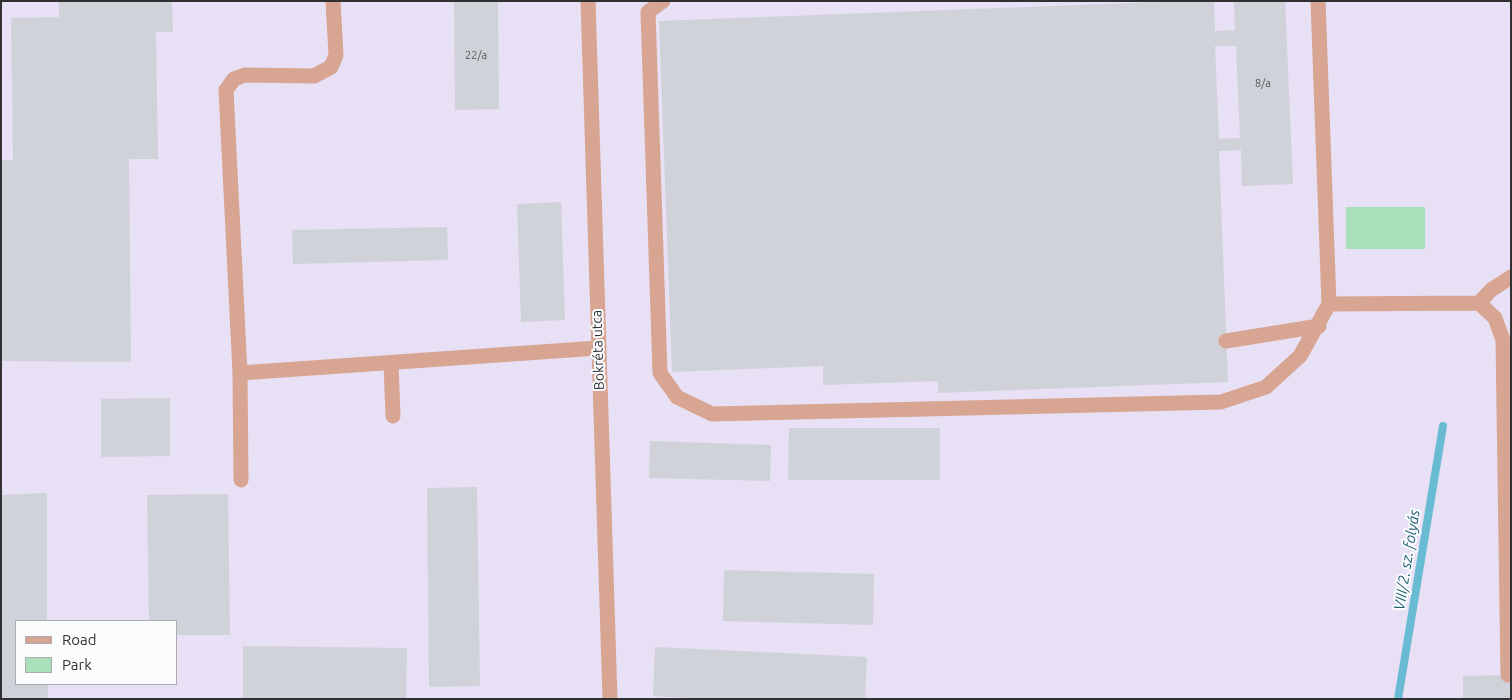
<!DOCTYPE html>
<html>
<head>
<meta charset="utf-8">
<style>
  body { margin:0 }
  #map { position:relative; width:1512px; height:700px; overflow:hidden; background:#eceef4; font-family:Ubuntu,sans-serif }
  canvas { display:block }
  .frame { position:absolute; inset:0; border:2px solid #303133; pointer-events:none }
  .legend { position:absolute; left:15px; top:620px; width:162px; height:65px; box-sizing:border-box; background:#fbfcfe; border:1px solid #aaabad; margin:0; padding:6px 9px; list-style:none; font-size:15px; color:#303133 }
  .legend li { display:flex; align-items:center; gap:10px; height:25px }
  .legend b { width:25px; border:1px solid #aaabad }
</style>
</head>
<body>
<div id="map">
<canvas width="1512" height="700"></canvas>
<div class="frame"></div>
<ul class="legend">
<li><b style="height:6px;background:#d7a591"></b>Road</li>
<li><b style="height:14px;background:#a9dfbb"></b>Park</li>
</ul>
</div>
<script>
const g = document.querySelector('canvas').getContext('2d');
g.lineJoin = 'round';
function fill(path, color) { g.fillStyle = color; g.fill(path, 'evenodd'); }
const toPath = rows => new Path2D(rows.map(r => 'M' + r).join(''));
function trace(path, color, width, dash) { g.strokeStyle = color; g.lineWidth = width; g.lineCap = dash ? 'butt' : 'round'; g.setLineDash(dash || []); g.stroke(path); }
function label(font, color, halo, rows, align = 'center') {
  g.font = font + ' Ubuntu,sans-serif'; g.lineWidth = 4; g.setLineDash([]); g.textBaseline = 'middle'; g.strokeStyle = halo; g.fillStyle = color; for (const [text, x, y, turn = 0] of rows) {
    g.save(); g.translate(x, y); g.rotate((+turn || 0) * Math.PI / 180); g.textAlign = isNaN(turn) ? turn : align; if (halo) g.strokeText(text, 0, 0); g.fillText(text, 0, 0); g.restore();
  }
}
fill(toPath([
  [1,1,1511,1,1511,699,1,699],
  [16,621,176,621,176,684,16,684]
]), '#e8e0f5');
fill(toPath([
  [1346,207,1425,207,1425,249,1346,249]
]), '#a9dfbb');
trace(toPath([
  [1398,699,1443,426]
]), '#69bbd3', 8);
fill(toPath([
  [59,1,172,1,173,32,156,32,158,159,129,159,131,362,2,361,1,160,13,160,11,18,59,17],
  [454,1,498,1,499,109,455,110],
  [1184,1,1214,1,1215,31,1235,30,1234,1,1285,1,1293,184,1242,186,1241,150,1219,151,1228,382,938,393,938,381,823,385,823,366,672,372,659,21],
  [1215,46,1236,46,1240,138,1219,139],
  [561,202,565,320,521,322,517,204],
  [447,227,448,260,293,264,292,230],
  [170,398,170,456,101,457,101,399],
  [789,428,940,428,940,480,788,480],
  [650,441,771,445,770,481,649,478],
  [477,487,480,686,429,687,427,488],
  [47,493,47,621,16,621,16,684,48,684,48,699,1,699,1,495],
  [228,494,230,635,176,635,176,621,149,621,147,495],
  [724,570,874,574,873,625,723,621],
  [243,646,407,648,406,699,243,699],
  [655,647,867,657,865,699,705,699,653,696],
  [1511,675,1511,699,1463,699,1463,676]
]), '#cfd2d8');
trace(toPath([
  [588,1,610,699],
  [663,1,648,12,660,373,677,397,712,414,1221,402,1266,387,1300,356,1329,304,1318,1],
  [1479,303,1491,290,1511,277],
  [1329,304,1479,303,1495,318,1503,340,1508,675],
  [1226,341,1319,326],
  [391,363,393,416],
  [240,373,598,348],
  [241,480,240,373,226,90,234,79,245,75,314,76,331,67,336,55,333,1]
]), '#d7a591', 15);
label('11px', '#58595c', null, [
  ["22/a",476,55],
  ["8/a",1263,83]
]);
label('14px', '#303133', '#fbfcfe', [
  ["Bokréta utca",598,350,-92]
]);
label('italic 15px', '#1f6172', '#fbfcfe', [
  ["VIII/2. sz. folyás",1407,560,-81]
]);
</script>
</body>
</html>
